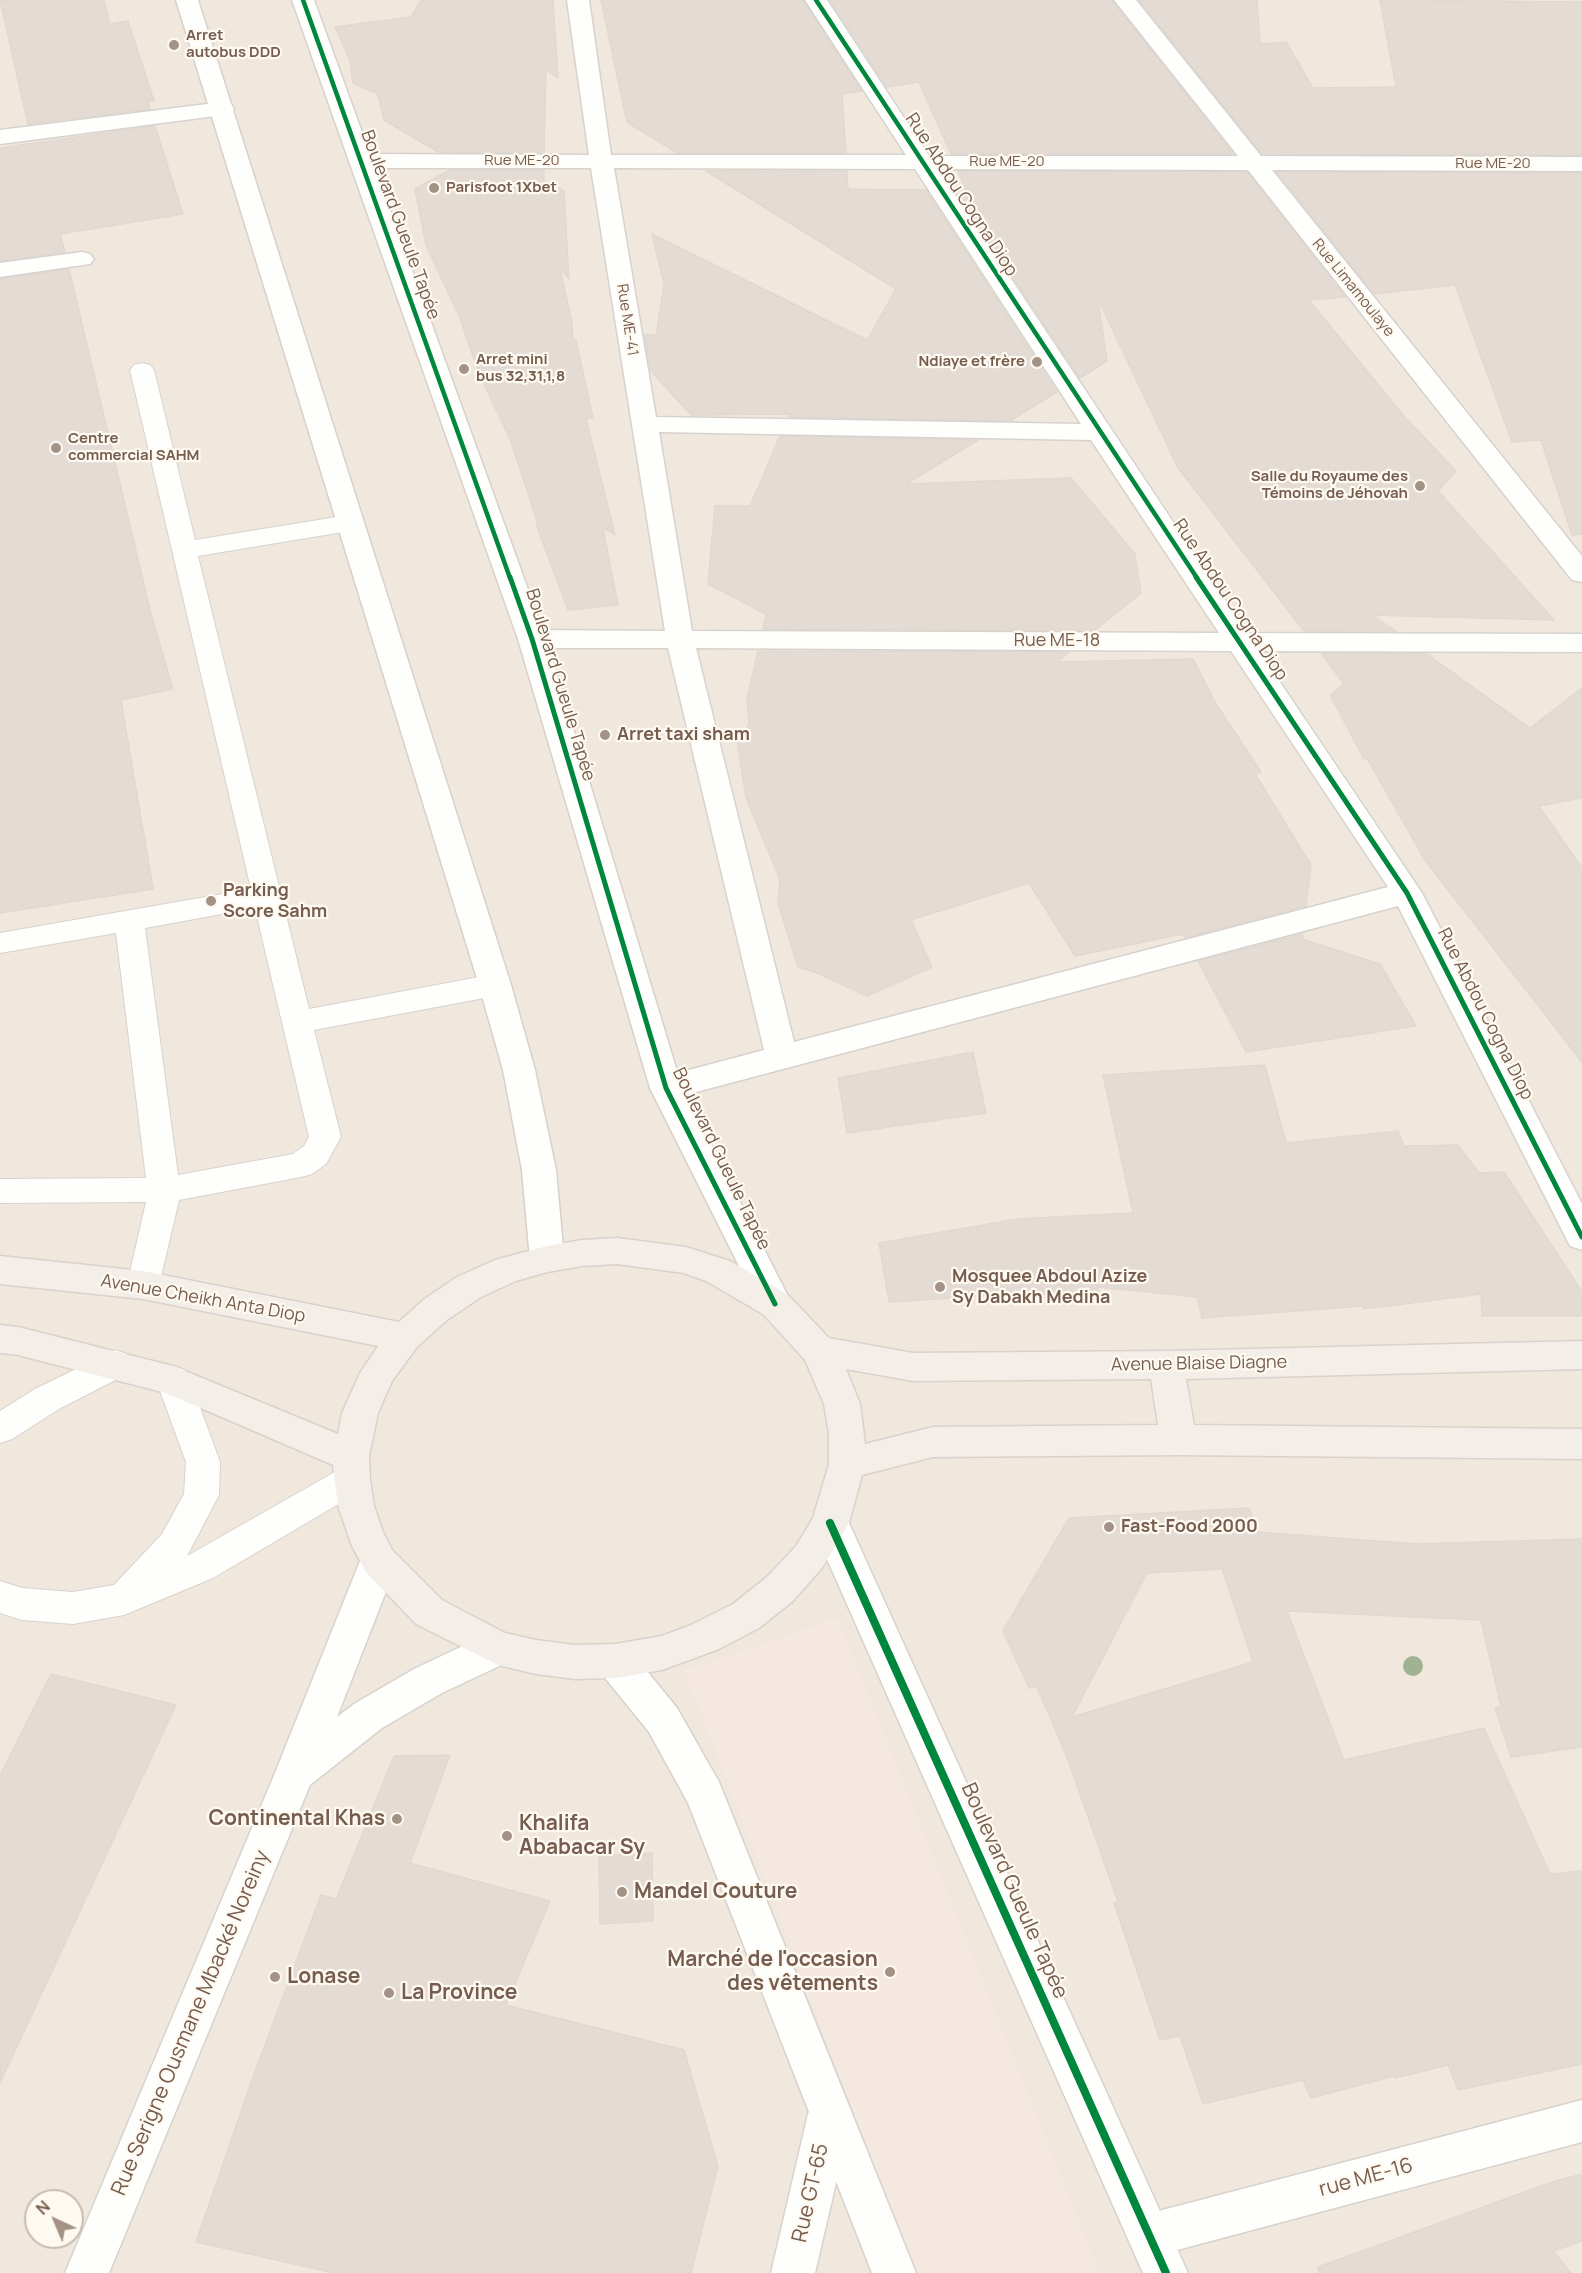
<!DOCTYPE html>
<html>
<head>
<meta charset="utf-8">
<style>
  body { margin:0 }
  #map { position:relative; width:1582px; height:2273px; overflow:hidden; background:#f8f5ef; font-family:Manrope,sans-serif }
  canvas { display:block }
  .north { position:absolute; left:24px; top:2189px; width:60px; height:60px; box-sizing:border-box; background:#fefaf2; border:2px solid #c8bbb0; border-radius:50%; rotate:316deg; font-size:16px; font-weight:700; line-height:24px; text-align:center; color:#775d4e }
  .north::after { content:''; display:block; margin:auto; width:21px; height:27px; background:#a49286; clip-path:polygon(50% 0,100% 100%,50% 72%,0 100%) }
</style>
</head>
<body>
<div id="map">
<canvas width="1582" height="2273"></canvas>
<div class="north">N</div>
</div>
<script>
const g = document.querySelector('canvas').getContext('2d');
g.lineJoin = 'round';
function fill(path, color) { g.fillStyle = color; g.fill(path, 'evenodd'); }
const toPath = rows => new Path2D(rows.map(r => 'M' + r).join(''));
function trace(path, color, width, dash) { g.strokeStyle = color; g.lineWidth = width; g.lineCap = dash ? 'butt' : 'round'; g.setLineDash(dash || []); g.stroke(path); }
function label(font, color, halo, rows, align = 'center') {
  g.font = font + ' Manrope,sans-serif'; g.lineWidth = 4.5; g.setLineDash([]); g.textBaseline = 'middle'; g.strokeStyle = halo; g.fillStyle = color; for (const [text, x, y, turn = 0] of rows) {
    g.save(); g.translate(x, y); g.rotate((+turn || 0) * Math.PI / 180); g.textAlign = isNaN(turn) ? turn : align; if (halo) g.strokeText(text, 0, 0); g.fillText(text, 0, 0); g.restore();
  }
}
fill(toPath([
  [0,0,1582,0,1582,2273,0,2273],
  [36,2201,72,2201,72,2237,36,2237]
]), '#f1e8dd');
fill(toPath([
  [837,1618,1099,2273,916,2273,685,1671]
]), '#f5e8e1');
const building = toPath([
  [0,0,104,0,110,24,128,21,154,101,148,102,150,109,28,124,0,0],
  [421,0,553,0,558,78,546,70,544,153,438,152,384,120,378,94,353,83,350,60,335,27,411,17,421,0],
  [601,0,803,0,862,91,842,94,846,153,677,153,627,122,601,0],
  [830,0,1112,0,1233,154,951,154,919,82,887,87,830,0],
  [1139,0,1257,0,1260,44,1286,42,1313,88,1396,87,1380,0,1582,2,1582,155,1262,154,1139,0],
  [155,126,183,214,60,234,65,252,0,261,0,148,155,126],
  [450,170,544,170,544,181,564,191,569,279,560,268,572,323,573,340,576,340,593,418,586,419,615,535,603,528,618,605,568,610,536,524,538,524,510,439,479,374,460,318,426,245,415,189,450,170],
  [706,171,847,171,848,189,926,190,1057,392,1010,421,789,417,790,414,691,415,650,370,645,335,656,335,664,285,652,234,867,340,896,289,706,171],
  [958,171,1247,172,1345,297,1309,300,1403,415,1456,471,1438,491,1554,620,1372,615,1396,631,1304,631,1178,468,1098,299,1107,361,1080,378,955,190,966,190,958,171],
  [1277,172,1582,173,1582,534,1572,535,1541,440,1512,442,1455,285,1374,294,1277,172],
  [69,269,151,614,173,689,121,700,153,889,0,913,0,279,69,269],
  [780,436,978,440,906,484,1071,478,1135,554,1141,593,1095,630,763,629,766,614,708,584,715,506,750,506,780,436],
  [758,651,1069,652,1057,662,1193,659,1216,704,1261,772,1255,774,1311,865,1306,906,1185,938,1183,934,1075,956,1029,883,911,920,932,967,867,996,817,973,798,967,778,903,780,879,746,798,737,740,749,725,747,699,758,651],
  [1321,653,1427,654,1530,728,1582,688,1582,798,1539,806,1582,868,1582,1062,1424,859,1367,758,1364,759,1330,695,1344,684,1321,653],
  [1303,934,1302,939,1380,964,1416,1026,1246,1052,1198,961,1303,934],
  [973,1052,986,1113,847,1133,838,1078,973,1052],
  [1265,1065,1286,1143,1398,1131,1404,1146,1458,1145,1479,1173,1504,1172,1582,1292,1582,1316,1482,1316,1481,1294,1364,1309,1363,1306,1202,1318,1197,1297,1098,1287,1100,1300,1031,1293,889,1302,879,1243,1017,1219,1133,1213,1103,1075,1265,1065],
  [1249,1508,1258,1532,1416,1544,1582,1539,1582,1747,1511,1757,1495,1708,1501,1707,1481,1620,1287,1611,1344,1760,1484,1728,1550,1874,1582,1871,1582,2064,1458,2090,1448,2065,1395,2078,1394,2076,1311,2098,1303,2080,1203,2104,1180,2036,1160,2040,1114,1903,1118,1902,1067,1757,1037,1687,1029,1688,1003,1631,1069,1518,1249,1508],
  [1222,1569,1253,1662,1072,1717,1147,1573,1222,1569],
  [51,1674,176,1705,0,2083,0,1776,51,1674],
  [450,1755,410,1863,550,1901,506,2005,684,2050,718,2166,691,2273,334,2273,196,2242,253,2077,321,1895,336,1899,394,1756,450,1755],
  [652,1853,653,1921,600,1924,599,1856,652,1853],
  [1582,2174,1582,2241,1553,2251,1571,2273,1319,2273,1318,2267,1552,2182,1582,2174]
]);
fill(building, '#e3dbd4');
trace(building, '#e1d8d1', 1.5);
const lane = toPath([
  [142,363,150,365,154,370,195,540,349,515,358,518,362,523,358,528,349,531,198,556,309,1009,495,974,506,977,510,985,506,993,495,996,314,1030,341,1137,326,1164,312,1174,301,1177,179,1200,159,1285,155,1294,143,1298,131,1294,127,1285,146,1202,0,1203,0,1179,146,1178,116,933,0,953,0,933,251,889,130,370,134,365,142,363],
  [255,908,309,1137,304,1146,293,1154,178,1175,145,928,255,908],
  [115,1350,127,1354,132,1364,127,1374,59,1409,12,1439,0,1443,0,1411,35,1389,115,1350],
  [173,1366,185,1370,190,1380,220,1462,219,1495,187,1556,340,1469,352,1464,364,1469,369,1479,364,1489,213,1578,124,1615,73,1624,22,1620,0,1613,0,1581,22,1588,73,1592,114,1585,162,1534,184,1494,186,1462,156,1380,161,1370,173,1366]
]);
const street = toPath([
  [567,0,589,0,611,155,906,155,805,0,827,0,929,156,1238,156,1114,0,1136,0,1261,156,1582,157,1582,171,1272,170,1582,556,1582,582,1572,580,1248,170,938,169,1247,633,1582,634,1582,652,1259,651,1422,893,1582,1204,1582,1250,1570,1246,1398,906,666,1100,655,1097,650,1088,655,1079,764,1050,668,648,532,648,522,645,518,639,522,633,532,630,665,631,591,168,361,168,353,166,350,161,353,156,361,154,589,155,567,0],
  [614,168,915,169,1081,424,656,417,614,168],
  [659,432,1091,440,1219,633,692,631,659,432],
  [696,648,1231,651,1388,887,794,1042,696,648],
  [223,102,231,104,234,109,231,114,0,144,0,130,223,102],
  [82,252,90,254,94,259,90,264,0,277,0,263,82,252],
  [379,1545,392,1550,398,1561,337,1717,354,1704,414,1669,484,1636,498,1631,512,1636,517,1648,512,1660,442,1693,382,1728,310,1785,109,2273,65,2273,275,1773,360,1561,366,1550,379,1545],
  [830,2093,845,2099,852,2114,815,2273,771,2273,808,2114,815,2099,830,2093],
  [1582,2100,1582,2142,1151,2257,1135,2251,1129,2235,1135,2219,1151,2213,1582,2100]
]);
const secondary = toPath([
  [176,0,198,0,511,985,535,1070,556,1170,564,1259,559,1269,547,1272,535,1269,530,1259,522,1170,503,1070,479,985,176,0],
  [292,0,314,0,546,639,682,1088,792,1304,787,1314,775,1318,763,1314,650,1088,518,639,292,0],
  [830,1507,843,1512,849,1523,1188,2273,1143,2273,811,1523,817,1512,830,1507],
  [615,1644,629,1649,677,1708,719,1782,916,2273,872,2273,688,1803,649,1732,601,1673,596,1661,601,1649,615,1644]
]);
const primary = toPath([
  [617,1238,686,1247,730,1261,787,1294,829,1338,913,1353,1166,1351,1582,1341,1582,1369,1186,1379,1194,1425,1582,1429,1582,1459,1179,1455,933,1457,862,1475,849,1523,822,1568,793,1601,759,1628,719,1649,662,1670,615,1678,575,1679,536,1674,498,1665,416,1624,366,1572,352,1546,338,1506,333,1465,166,1393,18,1355,0,1353,0,1325,18,1327,173,1366,338,1434,342,1413,360,1373,378,1346,143,1299,0,1284,0,1256,143,1271,399,1322,423,1300,457,1277,495,1260,547,1246,582,1240,617,1238],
  [617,1264,684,1273,706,1281,763,1314,805,1360,824,1404,829,1434,829,1464,813,1518,796,1546,767,1577,733,1604,691,1625,662,1636,615,1644,575,1645,536,1640,505,1633,442,1600,392,1550,383,1532,374,1506,370,1479,369,1456,378,1413,392,1381,417,1347,447,1320,481,1297,516,1281,547,1272,582,1266,617,1264],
  [846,1369,913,1381,1151,1379,1158,1425,933,1427,865,1444,860,1404,846,1369]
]);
trace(lane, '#d7d2cd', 2);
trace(street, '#d7d2cd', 3);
trace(secondary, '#d8d1cb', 3);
trace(primary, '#d9d1cc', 3);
fill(lane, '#fefefd');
fill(street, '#fefefd');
fill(secondary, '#fefefd');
fill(primary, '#f3eee7');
trace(toPath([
  [303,0,510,578],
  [816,0,1197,578]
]), '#00873e', 4.5);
trace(toPath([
  [510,577,532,639,666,1088,775,1304],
  [1196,577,1407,893,1582,1237]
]), '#00873e', 5);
trace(toPath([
  [830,1523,1166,2273]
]), '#00873e', 8);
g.fillStyle = '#9fb292';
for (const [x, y] of [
  [1413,1666]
]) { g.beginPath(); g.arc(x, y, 10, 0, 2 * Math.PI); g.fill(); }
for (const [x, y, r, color] of [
  [174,45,6,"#a49286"],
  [434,188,6,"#a49286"],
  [1037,362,6,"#a49286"],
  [464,369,6,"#a49286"],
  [56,448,6,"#a49286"],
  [1420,486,6,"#a49286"],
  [605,735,6,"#a49286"],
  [211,901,6,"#a49286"],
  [940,1287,6,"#a49286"],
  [1109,1527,6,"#a49286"],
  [397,1819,6,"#a49286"],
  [507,1836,6,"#a49286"],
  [622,1892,6,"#a49286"],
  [890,1972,6,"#a49286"],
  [275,1977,6,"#a49286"],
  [389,1993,6,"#a49286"]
]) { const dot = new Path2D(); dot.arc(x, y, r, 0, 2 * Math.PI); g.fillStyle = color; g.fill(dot); trace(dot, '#fefaf2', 2); }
label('bold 15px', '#775d4e', '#fefaf2', [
  ["Arret",186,36],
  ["autobus DDD",186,53],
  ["Parisfoot 1Xbet",446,188],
  ["Arret mini",476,360],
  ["bus 32,31,1,8",476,377],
  ["Ndiaye et frère",1025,362,"right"],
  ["Centre",68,439],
  ["commercial SAHM",68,456],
  ["Salle du Royaume des",1408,477,"right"],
  ["Témoins de Jéhovah",1408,494,"right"]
], 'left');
label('15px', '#775d4e', '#fefaf2', [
  ["Rue ME-20",522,161],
  ["Rue ME-20",1007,162],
  ["Rue ME-20",1493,164],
  ["Rue Limamoulaye",1353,288,51],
  ["Rue ME-41",627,320,81]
]);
label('18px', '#775d4e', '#fefaf2', [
  ["Rue Abdou Cogna Diop",961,195,57],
  ["Boulevard Gueule Tapée",400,225,70],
  ["Rue Abdou Cogna Diop",1230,600,56],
  ["Rue ME-18",1057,641],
  ["Boulevard Gueule Tapée",560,685,73],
  ["Rue Abdou Cogna Diop",1485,1014,63],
  ["Boulevard Gueule Tapée",721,1159,64],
  ["Avenue Cheikh Anta Diop",203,1299,10],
  ["Avenue Blaise Diagne",1199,1364,-1]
]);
label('bold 18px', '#775d4e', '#fefaf2', [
  ["Arret taxi sham",617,735],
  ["Parking",223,891],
  ["Score Sahm",223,912],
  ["Mosquee Abdoul Azize",952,1277],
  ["Sy Dabakh Medina",952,1298],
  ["Fast-Food 2000",1121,1527]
], 'left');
label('bold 21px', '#775d4e', '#fefaf2', [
  ["Continental Khas",385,1819,"right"],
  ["Khalifa",519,1824],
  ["Ababacar Sy",519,1848],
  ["Mandel Couture",634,1892],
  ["Marché de l'occasion",878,1960,"right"],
  ["des vêtements",878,1984,"right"],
  ["Lonase",287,1977],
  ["La Province",401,1993]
], 'left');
label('21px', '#775d4e', '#fefaf2', [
  ["Boulevard Gueule Tapée",1014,1891,66],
  ["Rue Serigne Ousmane Mbacké Noreiny",191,2023,-67],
  ["rue ME-16",1366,2178,-15],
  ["Rue GT-65",811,2193,-77]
]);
</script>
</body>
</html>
